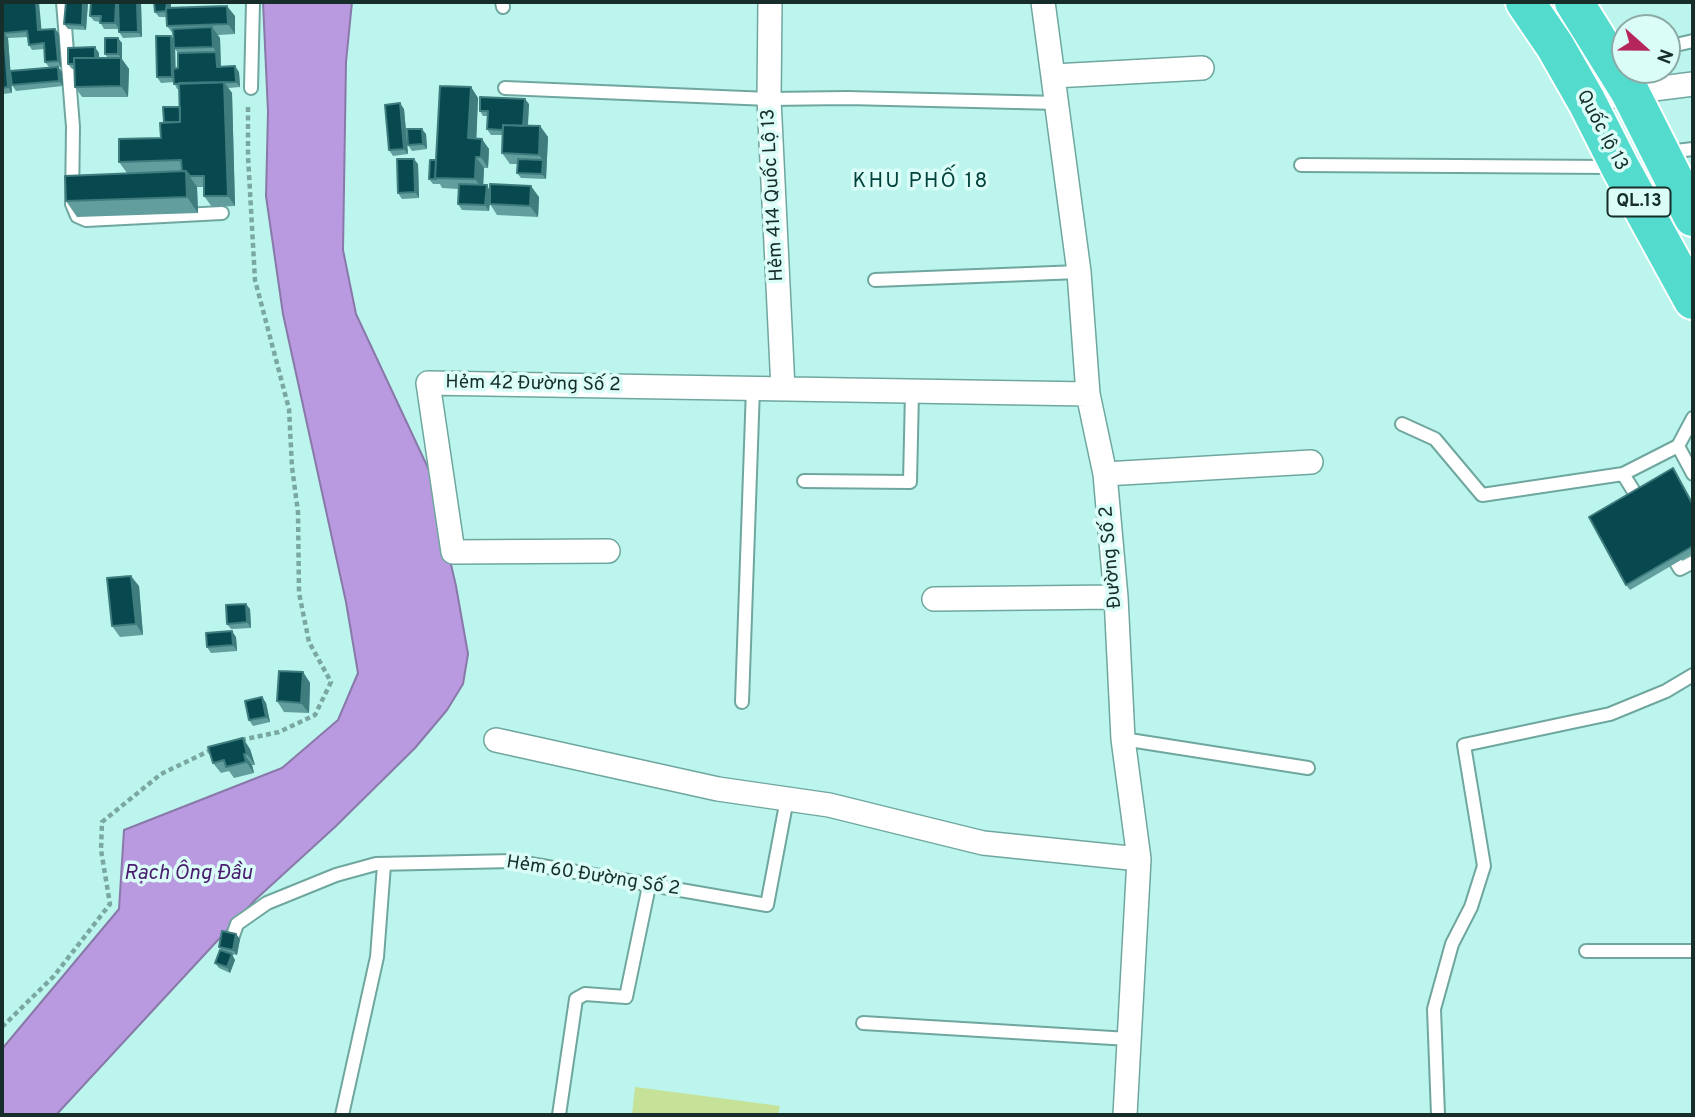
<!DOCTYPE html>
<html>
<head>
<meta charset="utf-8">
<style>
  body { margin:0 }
  #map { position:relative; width:1695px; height:1117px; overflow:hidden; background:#bbf5ed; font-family:Overpass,sans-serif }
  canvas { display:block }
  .frame { position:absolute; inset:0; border:4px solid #162d2a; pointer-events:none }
  .north { position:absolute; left:1611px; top:14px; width:70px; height:70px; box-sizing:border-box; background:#dbfdf8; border:2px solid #8caaa6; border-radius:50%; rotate:111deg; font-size:19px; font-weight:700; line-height:28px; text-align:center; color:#162d2a }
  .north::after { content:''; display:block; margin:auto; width:24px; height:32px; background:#b5275a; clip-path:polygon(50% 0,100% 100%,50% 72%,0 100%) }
</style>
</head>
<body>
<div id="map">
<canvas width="1695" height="1117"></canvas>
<div class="frame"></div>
<div class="north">N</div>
</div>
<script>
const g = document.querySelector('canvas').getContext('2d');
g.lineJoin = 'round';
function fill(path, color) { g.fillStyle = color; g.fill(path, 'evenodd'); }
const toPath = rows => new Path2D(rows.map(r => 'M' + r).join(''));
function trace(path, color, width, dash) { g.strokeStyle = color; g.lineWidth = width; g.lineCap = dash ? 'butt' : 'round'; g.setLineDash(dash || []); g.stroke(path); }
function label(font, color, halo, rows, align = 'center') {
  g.font = font + ' Overpass,sans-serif'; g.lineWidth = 7; g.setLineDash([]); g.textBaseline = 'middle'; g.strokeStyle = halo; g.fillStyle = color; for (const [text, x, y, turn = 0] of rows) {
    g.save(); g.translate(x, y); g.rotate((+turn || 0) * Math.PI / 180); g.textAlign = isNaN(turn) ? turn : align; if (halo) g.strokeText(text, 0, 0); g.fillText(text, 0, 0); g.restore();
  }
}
fill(toPath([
  [635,1087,780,1106,778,1115,632,1115]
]), '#c6e298');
const water = toPath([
  [263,2,352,2,346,62,343,250,356,314,429,470,456,586,468,654,463,684,447,710,415,748,335,827,255,900,56,1115,2,1115,2,1049,119,909,124,830,282,768,338,720,358,673,346,602,283,314,266,196,268,112,263,2]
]);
fill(water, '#b999df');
trace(water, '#8879a9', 2);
const lane = toPath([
  [63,2,73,127,72,204,77,216,86,220,222,213],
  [502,2,503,7],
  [1667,47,1693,41],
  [251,88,253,2],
  [505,88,769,99,847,98,1058,103],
  [1667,152,1693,149],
  [1301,165,1612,167],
  [875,280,1079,272],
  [1693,418,1678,446,1693,474],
  [1402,424,1435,439,1482,495,1623,474,1641,503],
  [1623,474,1678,446],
  [804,481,910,482,912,392],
  [1668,549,1680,569,1693,562],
  [742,702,753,388],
  [1123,739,1308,768],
  [229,947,237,924,267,903,336,875,376,864,513,861,767,905,787,799],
  [1586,951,1693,951],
  [863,1023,1129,1039],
  [342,1115,377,957,384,865],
  [559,1115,576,999,585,994,626,997,649,886],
  [1438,1115,1434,1009,1452,944,1471,907,1484,866,1464,745,1610,714,1666,691,1693,675]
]);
const street = toPath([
  [770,2,769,99,783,389],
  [1043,2,1079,272,1088,394,1105,474,1116,597,1123,739,1139,859,1125,1115],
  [1054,76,1202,68],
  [1587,102,1630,92,1693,84],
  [1105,474,1311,462],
  [608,551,453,552,428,383,1088,394],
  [934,599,1116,597],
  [496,740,718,789,829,805,983,843,1139,859]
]);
const highway = toPath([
  [1525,2,1555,46,1587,102,1620,167,1693,300],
  [1574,2,1630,92,1693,217]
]);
trace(lane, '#6fa79f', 16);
trace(street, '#6fa79f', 26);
trace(highway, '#fff', 42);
trace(toPath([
  [241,740,279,732,315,715,331,682,309,642,299,593,298,512,292,467,289,409,255,280,248,156,248,104],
  [2,1027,54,976,110,904,101,850,102,822,161,774,213,749]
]), '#7ba7a1', 4.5, [5, 3.5]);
trace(lane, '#fff', 12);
trace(street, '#fff', 23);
trace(highway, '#53dbcd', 38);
fill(toPath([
  [2,2,42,30,55,29,59,34,61,67,49,67,45,62,44,49,32,50,29,45,28,37,8,38,12,93,2,94,2,24,3,24],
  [66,2,88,2,86,30,68,29,64,24],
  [154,2,171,2,171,8,235,16,235,34,218,35,220,38,221,67,239,72,240,87,228,88,232,93,235,206,212,207,204,196,204,187,197,187,198,213,77,217,66,201,182,171,127,173,119,162,161,138,164,122,180,107,179,89,177,89,174,82,161,83,157,77,171,36,174,40,174,35,167,26,167,17,159,17,155,12],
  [175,49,178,53,178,68,175,68],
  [118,3,141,3,142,37,123,38,119,32,119,21,119,29,104,29,100,22,94,21,90,16],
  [122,43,122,59,129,69,128,97,82,97,75,87,74,69,72,69,68,64,99,53,99,58,108,58,105,54],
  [58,67,62,72,63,86,16,91,12,85],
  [471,87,478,98,476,138,489,149,488,168,484,168,483,185,490,190,539,197,538,217,497,215,490,204,489,211,462,210,458,204,458,189,442,188,440,184,433,184,429,179,436,160],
  [529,104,528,126,540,126,548,137,546,179,521,178,517,173,517,164,510,164,502,153,503,135,491,135,487,129,488,116,483,116,480,111],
  [404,109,408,154,393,156,389,150],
  [426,134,427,149,412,151,408,145],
  [418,164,419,198,402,199,398,193],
  [1673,468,1693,503,1693,553,1630,590,1626,585],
  [139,586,143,635,120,637,112,626],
  [250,609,251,628,231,629,227,624],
  [236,637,237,651,211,653,207,647],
  [303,672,310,683,309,713,284,712,277,701],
  [262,697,266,703,270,722,253,726,249,720],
  [250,749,255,765,252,765,254,773,234,778,229,771,221,773,213,763],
  [236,934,240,939,237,955,230,954,235,960,230,973,219,968,215,963,222,950,219,947]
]), '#629e9e');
fill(toPath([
  [36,2,39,2,42,35,38,30],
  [83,2,88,2,86,30,82,25],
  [116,2,117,2,120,5,119,29,115,23],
  [137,2,140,2,141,3,142,37,138,32],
  [167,2,171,2,171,16,167,11],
  [227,6,235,16,235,34,228,24],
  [212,27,220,38,221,72,217,67,216,52,213,47],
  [55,29,59,34,61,67,58,61],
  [4,33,8,38,12,93,8,87],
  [171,36,175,41,176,82,172,77],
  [118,38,122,43,122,59,118,54],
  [95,47,99,53,99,69,95,64],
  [121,58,129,69,128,97,121,86],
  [235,66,239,72,240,87,236,82],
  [58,67,62,72,63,86,59,81],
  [224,82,232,93,235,206,228,196],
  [471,87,478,98,476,149,468,138],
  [525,99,529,104,527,137,523,131],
  [400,103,404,109,408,154,404,149],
  [540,126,548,137,546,179,542,174,543,160,539,155],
  [422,129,426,134,427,149,423,144],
  [482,139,489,149,488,168,481,157],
  [476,157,484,168,483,190,475,179],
  [414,159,418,164,419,198,415,192],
  [186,171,197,187,198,213,187,197],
  [487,185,490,191,489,211,485,205],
  [531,186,539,197,538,217,530,206],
  [131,576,139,586,143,635,136,624],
  [246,604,250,609,251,628,247,622],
  [232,631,236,637,237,651,233,645],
  [303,672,310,683,309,713,301,703],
  [262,697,266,703,270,722,266,717],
  [243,738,250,749,255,765,247,754],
  [244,754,252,765,254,773,246,762],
  [236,934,240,939,237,955,233,950],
  [232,954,235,960,230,973,227,967]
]), '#3e7c7e');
const building = toPath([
  [2,2,36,2,38,30,55,29,58,61,45,62,44,43,29,45,27,31,4,33,8,87,2,88,2,24,3,24,2,2],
  [66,2,83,2,82,25,64,24,66,2],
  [91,2,116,2,115,23,100,23,101,16,90,16,91,2],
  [118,2,137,2,138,32,119,32,118,2],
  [154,2,167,2,166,11,155,12,154,2],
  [227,6,228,24,167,26,166,8,227,6],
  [212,27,213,47,174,48,173,29,212,27],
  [156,36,171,36,172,77,157,77,156,36],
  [105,38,118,38,118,54,105,54,105,38],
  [95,47,95,58,74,58,74,64,68,64,68,48,95,47],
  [216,52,217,67,235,66,236,82,174,84,173,69,178,68,178,53,216,52],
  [74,58,121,58,121,86,75,87,74,58],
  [58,67,59,81,12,85,10,71,58,67],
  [224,82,228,196,204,196,204,176,190,176,186,171,182,171,181,160,119,162,119,139,161,138,160,123,180,122,179,83,224,82],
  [440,86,471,87,468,138,482,139,481,157,476,157,475,179,435,178,440,86],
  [480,97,525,99,523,126,503,125,503,130,487,129,488,111,480,111,480,97],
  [400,103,404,149,389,150,385,105,400,103],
  [163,107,180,107,180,122,164,122,163,107],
  [503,125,540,126,539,155,502,153,503,125],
  [407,129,422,129,423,144,408,145,407,129],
  [397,159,414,159,415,192,398,193,397,159],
  [518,159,543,160,542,174,517,173,518,159],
  [430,160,436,160,435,178,436,179,429,179,430,160],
  [186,171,187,197,66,201,65,176,186,171],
  [459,184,487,185,485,205,458,204,459,184],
  [490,184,531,186,530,206,490,204,490,184],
  [1673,468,1693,505,1693,546,1626,585,1589,517,1673,468],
  [131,576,136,624,112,626,107,578,131,576],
  [246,604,247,622,227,624,226,605,246,604],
  [232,631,233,645,207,647,206,633,232,631],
  [279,671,303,672,301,703,277,701,279,671],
  [262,697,266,717,249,720,245,701,262,697],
  [243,738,247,754,244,754,246,762,226,767,224,760,213,763,208,747,243,738],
  [222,931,236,934,233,950,219,947,222,931],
  [220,950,232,954,227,967,215,963,220,950]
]);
fill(building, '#08484f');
trace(building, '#3e7c7e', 2);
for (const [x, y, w] of [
  [1639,202,63]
]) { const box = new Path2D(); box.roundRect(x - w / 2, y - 14.5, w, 29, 5); g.fillStyle = '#dbfdf8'; g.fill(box); trace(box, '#162d2a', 2); }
label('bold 18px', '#162d2a', null, [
  ["QL.13",1639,202]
]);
label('19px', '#162d2a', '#dbfdf8', [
  ["Quốc lộ 13",1601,131,62],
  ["Hẻm 414 Quốc Lộ 13",774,195,-93],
  ["Hẻm 42 Đường Số 2",533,385,1],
  ["Đường Số 2",1112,557,-95],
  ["Hẻm 60 Đường Số 2",593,877,9]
]);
g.letterSpacing = '2px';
label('21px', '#02433d', '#dbfdf8', [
  ["KHU PHỐ 18",921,183]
]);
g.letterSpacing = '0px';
label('italic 21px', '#491c6e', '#dbfdf8', [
  ["Rạch Ông Đầu",188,875]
]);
</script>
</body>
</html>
